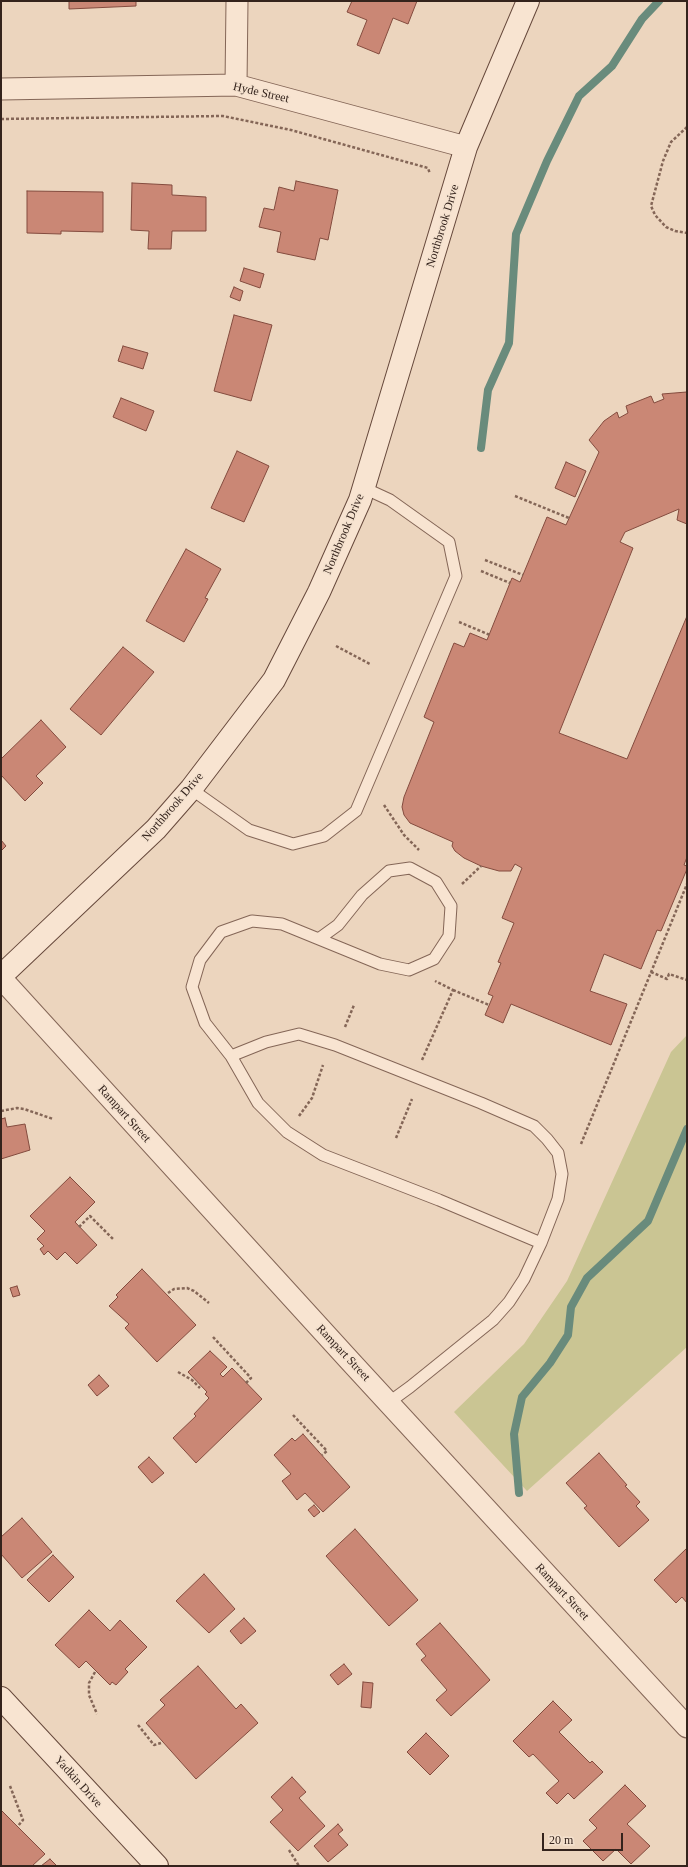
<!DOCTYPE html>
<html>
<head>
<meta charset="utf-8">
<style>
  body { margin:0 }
  #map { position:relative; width:688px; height:1867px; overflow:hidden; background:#ecd5be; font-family:Georgia,serif }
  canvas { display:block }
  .frame { position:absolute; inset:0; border:2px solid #34231c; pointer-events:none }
  .scale { position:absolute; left:542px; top:1833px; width:81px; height:18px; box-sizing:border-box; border:2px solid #34231c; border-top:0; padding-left:5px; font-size:12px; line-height:14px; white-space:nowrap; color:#34231c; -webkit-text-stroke:3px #f4e1ce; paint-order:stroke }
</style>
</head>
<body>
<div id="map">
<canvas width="688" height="1867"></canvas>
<div class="frame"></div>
<div class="scale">20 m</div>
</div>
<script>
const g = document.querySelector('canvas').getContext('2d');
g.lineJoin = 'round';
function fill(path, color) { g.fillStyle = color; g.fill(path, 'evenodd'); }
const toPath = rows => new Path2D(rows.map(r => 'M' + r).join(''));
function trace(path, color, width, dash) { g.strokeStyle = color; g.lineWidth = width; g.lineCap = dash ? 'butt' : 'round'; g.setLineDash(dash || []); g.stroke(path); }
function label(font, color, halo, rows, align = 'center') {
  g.font = font + ' Georgia,serif'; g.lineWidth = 3; g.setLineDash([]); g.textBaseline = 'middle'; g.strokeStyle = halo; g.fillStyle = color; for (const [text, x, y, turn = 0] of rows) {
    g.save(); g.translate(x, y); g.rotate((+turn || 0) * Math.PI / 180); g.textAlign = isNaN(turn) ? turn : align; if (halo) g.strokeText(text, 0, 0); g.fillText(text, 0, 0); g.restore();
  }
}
fill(toPath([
  [687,1035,687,1347,527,1491,454,1412,524,1344,567,1281,671,1052]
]), '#cac593');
trace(toPath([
  [481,448,488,390,509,343,516,234,547,161,579,96,612,66,642,19,659,1],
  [519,1493,514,1434,522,1397,550,1363,568,1335,571,1307,587,1278,648,1221,687,1129]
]), '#698b7c', 8);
const building = toPath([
  [69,1,136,1,136,6,69,9,69,1],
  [352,1,417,1,408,24,393,18,379,54,357,45,367,20,347,12,352,1],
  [296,181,338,190,328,240,320,238,315,260,277,252,281,232,259,227,264,208,274,210,279,187,294,191,296,181],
  [132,183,172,185,172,195,206,197,206,231,172,231,171,249,148,249,149,231,131,230,132,183],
  [27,191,103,192,103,232,61,231,61,234,27,233,27,191],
  [244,268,264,274,260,288,240,281,244,268],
  [234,287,243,291,240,301,230,297,234,287],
  [234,315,272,325,251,401,214,391,234,315],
  [123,346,148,353,143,369,118,361,123,346],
  [687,392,687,524,677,520,679,509,625,532,620,542,633,548,559,733,627,759,687,616,687,857,684,865,687,866,687,869,661,931,657,930,641,969,604,954,590,991,627,1004,611,1045,511,1004,503,1023,485,1015,493,996,488,994,501,963,498,962,514,923,502,918,522,868,515,864,511,871,499,871,481,866,464,858,455,851,452,846,453,842,410,823,404,815,402,807,404,797,434,722,424,717,454,643,464,647,470,633,487,640,512,578,520,582,547,517,566,525,599,452,589,440,604,421,617,412,619,418,628,413,626,406,651,396,654,403,664,399,662,394,687,392],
  [121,398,154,411,146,431,113,417,121,398],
  [237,451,269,466,244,522,211,508,237,451],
  [566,462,586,471,575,497,555,488,566,462],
  [186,549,221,569,205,598,208,599,184,642,146,621,186,549],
  [123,647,154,672,101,735,70,709,123,647],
  [41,720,66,747,36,776,43,783,25,801,1,775,1,759,41,720],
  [1,840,6,846,1,851,1,840],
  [5,1118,7,1127,25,1124,30,1150,1,1159,1,1119,5,1118],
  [70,1177,95,1202,75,1222,97,1245,77,1264,65,1252,57,1260,48,1251,44,1255,40,1249,44,1246,37,1239,45,1231,30,1216,70,1177],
  [142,1269,196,1325,157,1362,125,1328,129,1324,109,1306,118,1297,116,1295,142,1269],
  [17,1286,20,1295,13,1297,10,1288,17,1286],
  [210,1351,227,1367,220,1374,223,1377,232,1368,262,1399,196,1463,173,1438,196,1416,194,1414,209,1398,205,1394,207,1392,188,1372,210,1351],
  [99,1375,109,1386,97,1396,88,1385,99,1375],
  [303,1434,350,1487,323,1512,305,1493,297,1500,282,1481,291,1474,274,1455,292,1438,295,1441,303,1434],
  [599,1453,627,1485,625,1486,640,1502,636,1506,649,1520,619,1547,584,1508,587,1506,566,1483,599,1453],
  [149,1457,164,1473,152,1483,138,1467,149,1457],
  [314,1505,320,1512,314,1517,308,1510,314,1505],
  [22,1518,52,1552,22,1578,1,1554,1,1537,22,1518],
  [355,1529,418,1600,389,1626,326,1556,355,1529],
  [687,1548,687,1603,682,1597,676,1603,654,1580,687,1548],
  [53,1555,74,1577,49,1602,27,1580,53,1555],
  [204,1574,235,1609,209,1633,176,1601,204,1574],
  [89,1610,110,1631,120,1620,147,1647,125,1669,128,1672,116,1685,112,1682,110,1685,86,1661,79,1668,55,1645,89,1610],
  [244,1618,256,1631,241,1644,230,1631,244,1618],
  [440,1623,490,1680,451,1716,436,1700,447,1690,421,1660,426,1656,416,1644,440,1623],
  [344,1664,352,1674,338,1685,330,1675,344,1664],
  [198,1666,236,1709,241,1704,258,1723,196,1779,146,1723,165,1705,160,1700,198,1666],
  [363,1682,373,1683,371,1708,361,1707,363,1682],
  [553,1701,572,1720,559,1732,590,1763,592,1761,603,1772,574,1799,568,1793,557,1804,546,1793,559,1781,533,1754,529,1757,513,1741,553,1701],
  [426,1733,449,1756,430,1775,407,1752,426,1733],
  [292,1777,306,1792,299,1798,325,1826,298,1851,270,1822,283,1810,271,1797,292,1777],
  [625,1785,646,1806,627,1824,650,1846,631,1864,616,1849,603,1861,583,1841,597,1828,589,1820,625,1785],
  [1,1810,45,1854,32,1866,1,1866,1,1810],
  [338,1824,343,1830,338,1834,348,1845,328,1862,314,1846,338,1824],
  [50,1859,57,1866,41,1866,50,1859]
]);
fill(building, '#ca8775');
trace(building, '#834b3e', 1);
const lane = toPath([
  [191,789,249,830,293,844,324,836,356,811,456,576,449,542,390,500,364,488],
  [320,938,338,925,362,895,389,871,410,868,436,882,451,906,449,936,434,959,409,970,380,964,282,924,252,921,221,932,200,960,192,987,205,1023,231,1056,258,1103,287,1132,323,1155,439,1200,541,1243],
  [231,1056,266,1042,299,1034,335,1045,481,1103,534,1126,547,1139,558,1153,562,1174,558,1199,541,1243,524,1279,509,1302,493,1320,410,1387,388,1403]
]);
const street = toPath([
  [236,85,237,1],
  [1,89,236,85,466,147],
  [1,978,350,1361,687,1727]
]);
const secondary = toPath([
  [1,976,156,829,191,789,274,680,319,592,360,500,466,147,528,1],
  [1,1698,157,1866]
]);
trace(lane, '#846657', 13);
trace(street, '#846657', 23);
trace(secondary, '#66483b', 24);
trace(toPath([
  [1,119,223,116,291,130,428,168,430,174],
  [687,127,671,142,663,161,651,206,655,215,666,227,675,231,687,233],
  [515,496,569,518],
  [485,560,523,575],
  [481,571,510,583],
  [459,622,490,635],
  [336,646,370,664],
  [384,805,404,835,419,850],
  [462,884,481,866],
  [651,972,667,979,669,974,687,980],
  [453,990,489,1005],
  [345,1027,354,1005],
  [422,1060,453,990,435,981],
  [1,1111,17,1108,24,1109,53,1119],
  [299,1116,312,1098,323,1065],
  [396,1138,412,1099],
  [581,1144,687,884],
  [79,1227,90,1216,114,1240],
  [168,1293,174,1289,187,1288,194,1291,209,1303],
  [213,1337,251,1378,246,1383],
  [178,1372,192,1380,200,1388],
  [293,1415,327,1451,322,1455],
  [95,1672,89,1683,89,1695,97,1714],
  [138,1725,154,1745,161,1743],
  [10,1786,23,1820,18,1826],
  [289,1850,299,1866]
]), '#846657', 2.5, [3, 2]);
trace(lane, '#f8e4d1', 11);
trace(street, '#f8e4d1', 21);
trace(secondary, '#f8e4d1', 22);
label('12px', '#34231c', '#f4e1ce', [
  ["Hyde Street",261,93,13],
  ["Northbrook Drive",443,226,-73],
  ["Northbrook Drive",344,534,-67],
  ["Northbrook Drive",173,807,-49],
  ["Rampart Street",124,1114,48],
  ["Rampart Street",343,1353,47],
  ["Rampart Street",562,1592,47],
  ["Yadkin Drive",78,1782,48]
]);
</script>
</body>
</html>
